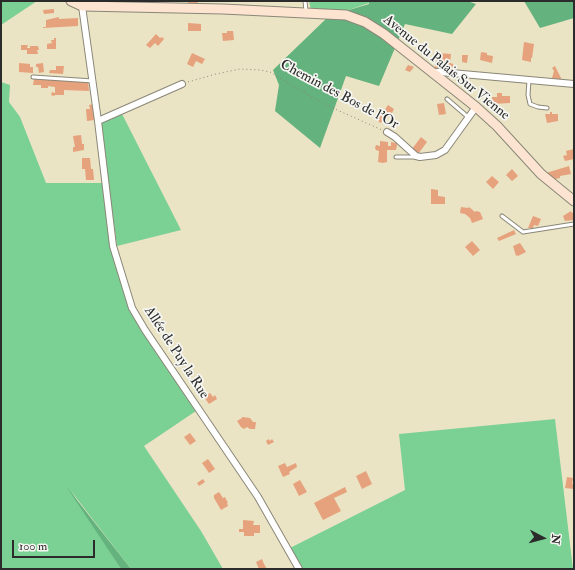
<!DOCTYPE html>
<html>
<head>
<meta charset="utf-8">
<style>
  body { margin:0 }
  #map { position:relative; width:575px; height:570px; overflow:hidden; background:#eae3c4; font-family:"IM FELL Double Pica",serif }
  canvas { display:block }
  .frame { position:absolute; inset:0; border:2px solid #2b2b2b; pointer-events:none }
  .north { position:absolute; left:523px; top:518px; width:40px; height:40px; -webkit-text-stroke:3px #f6f6f2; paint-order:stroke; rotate:96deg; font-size:11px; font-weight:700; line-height:16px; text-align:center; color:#2b2b2b }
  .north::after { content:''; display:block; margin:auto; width:14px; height:18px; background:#2b2b2b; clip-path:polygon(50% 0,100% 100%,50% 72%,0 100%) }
  .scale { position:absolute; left:12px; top:540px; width:83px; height:18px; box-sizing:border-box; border:2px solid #2b2b2b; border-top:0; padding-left:5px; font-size:12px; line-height:14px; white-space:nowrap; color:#2b2b2b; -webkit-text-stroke:3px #f6f6f2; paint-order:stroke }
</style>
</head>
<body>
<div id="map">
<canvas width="575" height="570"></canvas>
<div class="frame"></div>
<div class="north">N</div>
<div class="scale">100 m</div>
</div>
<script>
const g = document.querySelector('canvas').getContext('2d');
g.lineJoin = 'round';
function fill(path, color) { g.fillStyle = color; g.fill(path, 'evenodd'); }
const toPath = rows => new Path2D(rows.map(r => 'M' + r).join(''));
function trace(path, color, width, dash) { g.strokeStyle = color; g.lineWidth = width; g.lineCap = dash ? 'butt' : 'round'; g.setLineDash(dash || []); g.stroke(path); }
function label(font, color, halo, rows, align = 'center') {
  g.font = font + ' "IM FELL Double Pica",serif'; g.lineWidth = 3.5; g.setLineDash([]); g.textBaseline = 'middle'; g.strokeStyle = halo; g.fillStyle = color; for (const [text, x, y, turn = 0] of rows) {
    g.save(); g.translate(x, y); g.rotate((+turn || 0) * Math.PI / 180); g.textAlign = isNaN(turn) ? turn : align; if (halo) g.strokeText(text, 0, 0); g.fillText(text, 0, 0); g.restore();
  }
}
fill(toPath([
  [1,1,37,1,1,25],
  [309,1,369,1,369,3,343,12,311,10],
  [1,82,10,85,9,102,20,117,46,183,103,183,111,247,130,310,196,411,144,446,201,531,223,569,131,569,71,491,121,569,1,569],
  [121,112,181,230,117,246,100,125,101,122],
  [555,419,573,569,302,569,290,548,405,490,399,434]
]), '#7bd094');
fill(toPath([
  [369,1,467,1,476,4,452,34,405,24,379,86,346,76,320,148,275,111,279,85,273,70,329,16,369,4],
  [524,1,574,1,574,18,540,28],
  [66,486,131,569,121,569]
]), '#64b27e');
fill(toPath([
  [188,1,198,1,197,6,188,6],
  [54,9,54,13,44,14,43,10],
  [59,17,59,19,78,18,78,26,43,28,43,27,46,27,46,20],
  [188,23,201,24,201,31,188,31],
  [227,31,233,31,234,40,223,41,222,33,227,33],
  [156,34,160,38,162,37,164,39,158,46,155,43,150,48,146,45],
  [54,38,56,38,56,49,47,49,47,44,52,43,51,40,54,40],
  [524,42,534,44,532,58,531,58,531,62,522,60],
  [21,45,28,45,27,48,30,48,30,46,38,46,39,50,37,50,38,54,27,54,27,50,21,50],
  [481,52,487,53,487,55,493,56,492,63,480,60],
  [192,53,205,59,202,64,196,61,193,67,187,64],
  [437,53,451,54,450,63,453,64,453,70,435,68],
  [462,55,468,55,467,63,462,62],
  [19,63,30,64,30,67,33,67,33,73,19,72],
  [43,63,44,72,39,73,38,67,36,67,36,64],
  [408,65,414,67,410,72,405,70],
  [56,66,64,66,63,74,49,73,50,70,56,70],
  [555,66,562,80,552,78,554,71,552,68],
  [34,79,88,81,89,91,64,90,64,95,55,95,54,96,51,95,52,92,55,93,55,87,48,86,48,88,41,88,41,85,33,85],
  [497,93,502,93,502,96,510,96,510,103,492,104,492,97,497,97],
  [444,103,446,114,439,115,437,104],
  [93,104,94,120,87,121,86,109,90,109,89,105],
  [388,105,394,109,391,115,380,123,376,118,380,115,379,114,384,111],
  [550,112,552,112,552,114,558,114,558,121,547,123,545,114,550,114],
  [81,135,82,144,84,144,84,150,73,152,73,147,75,147,73,136],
  [421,137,427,142,418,154,412,149],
  [380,141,388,142,388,146,391,146,391,142,396,143,397,145,396,150,387,150,387,162,383,163,378,162,379,151,376,150,375,148,376,145,380,146],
  [574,149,574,159,565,161,563,156,567,155,566,151],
  [82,158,90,158,91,169,93,169,94,180,86,180,85,169,82,169],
  [569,166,571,174,560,176,560,178,551,180,546,173],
  [512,169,518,176,512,181,506,175],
  [492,176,499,182,493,189,486,182],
  [431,189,438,190,438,196,445,197,445,204,431,204],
  [461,207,468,208,469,207,475,212,476,211,480,212,483,219,472,223,470,218,465,214,460,213],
  [571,211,572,213,574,212,574,220,565,221,563,216],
  [533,216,541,219,538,226,534,225,533,228,528,228],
  [514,230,516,234,499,241,497,238],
  [472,241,480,250,473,256,465,247],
  [520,243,526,252,518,256,517,255,516,256,513,246],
  [210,393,213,397,215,395,217,399,209,404,204,397],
  [242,417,250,418,253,422,256,422,255,429,250,429,247,427,244,429,241,427,237,421,242,418],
  [190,433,196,441,190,445,184,437],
  [269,439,270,441,272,439,274,442,268,445,266,441],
  [208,459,215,469,209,473,202,463],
  [285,463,287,467,296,463,297,467,289,472,290,474,283,477,278,466],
  [366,471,372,484,362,489,356,476],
  [567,477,573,478,572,484,574,485,574,489,565,488],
  [203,479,205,482,199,486,197,483],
  [300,480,307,492,299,496,293,484],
  [345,487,347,492,334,498,341,511,323,520,314,503],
  [219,492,223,498,225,497,228,503,227,503,228,506,221,510,214,498,214,495],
  [243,520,254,521,253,525,260,525,260,533,254,533,254,536,244,536,244,532,239,532,239,529,243,529],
  [262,559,264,564,267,569,259,569,256,562]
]), '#e6a27c');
const service = toPath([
  [305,1,306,11],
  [33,77,93,81],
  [529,80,528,95,530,104,538,107,547,108],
  [447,99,468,117],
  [396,157,416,157],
  [502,216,523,232,574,224]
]);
const minor = toPath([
  [82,6,98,121,113,246,132,308,145,330,258,497,299,569],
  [435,75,437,72,440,72,574,84],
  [98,121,182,84],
  [387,132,395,137,416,156,420,157,436,155,445,150,476,107]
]);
const secondary = toPath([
  [71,1,82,6,223,9,346,15,365,22,384,34,476,107,497,126,541,174,574,201]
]);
trace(service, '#8a8778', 5);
trace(minor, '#8a8778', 8);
trace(secondary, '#8a8778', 11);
trace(toPath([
  [188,82,216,74,240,69,260,70,270,72,308,95,335,109,382,130]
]), '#8a8778', 1, [1, 3]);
trace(service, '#fff', 3);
trace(minor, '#fff', 6);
trace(secondary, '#fde4d1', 9);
label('14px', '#2b2b2b', '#f6f6f2', [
  ["Avenue du Palais Sur Vienne",446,68,39],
  ["Chemin des Bos de l'Or",339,95,28],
  ["Allée de Puy la Rue",176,353,57]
]);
</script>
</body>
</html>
